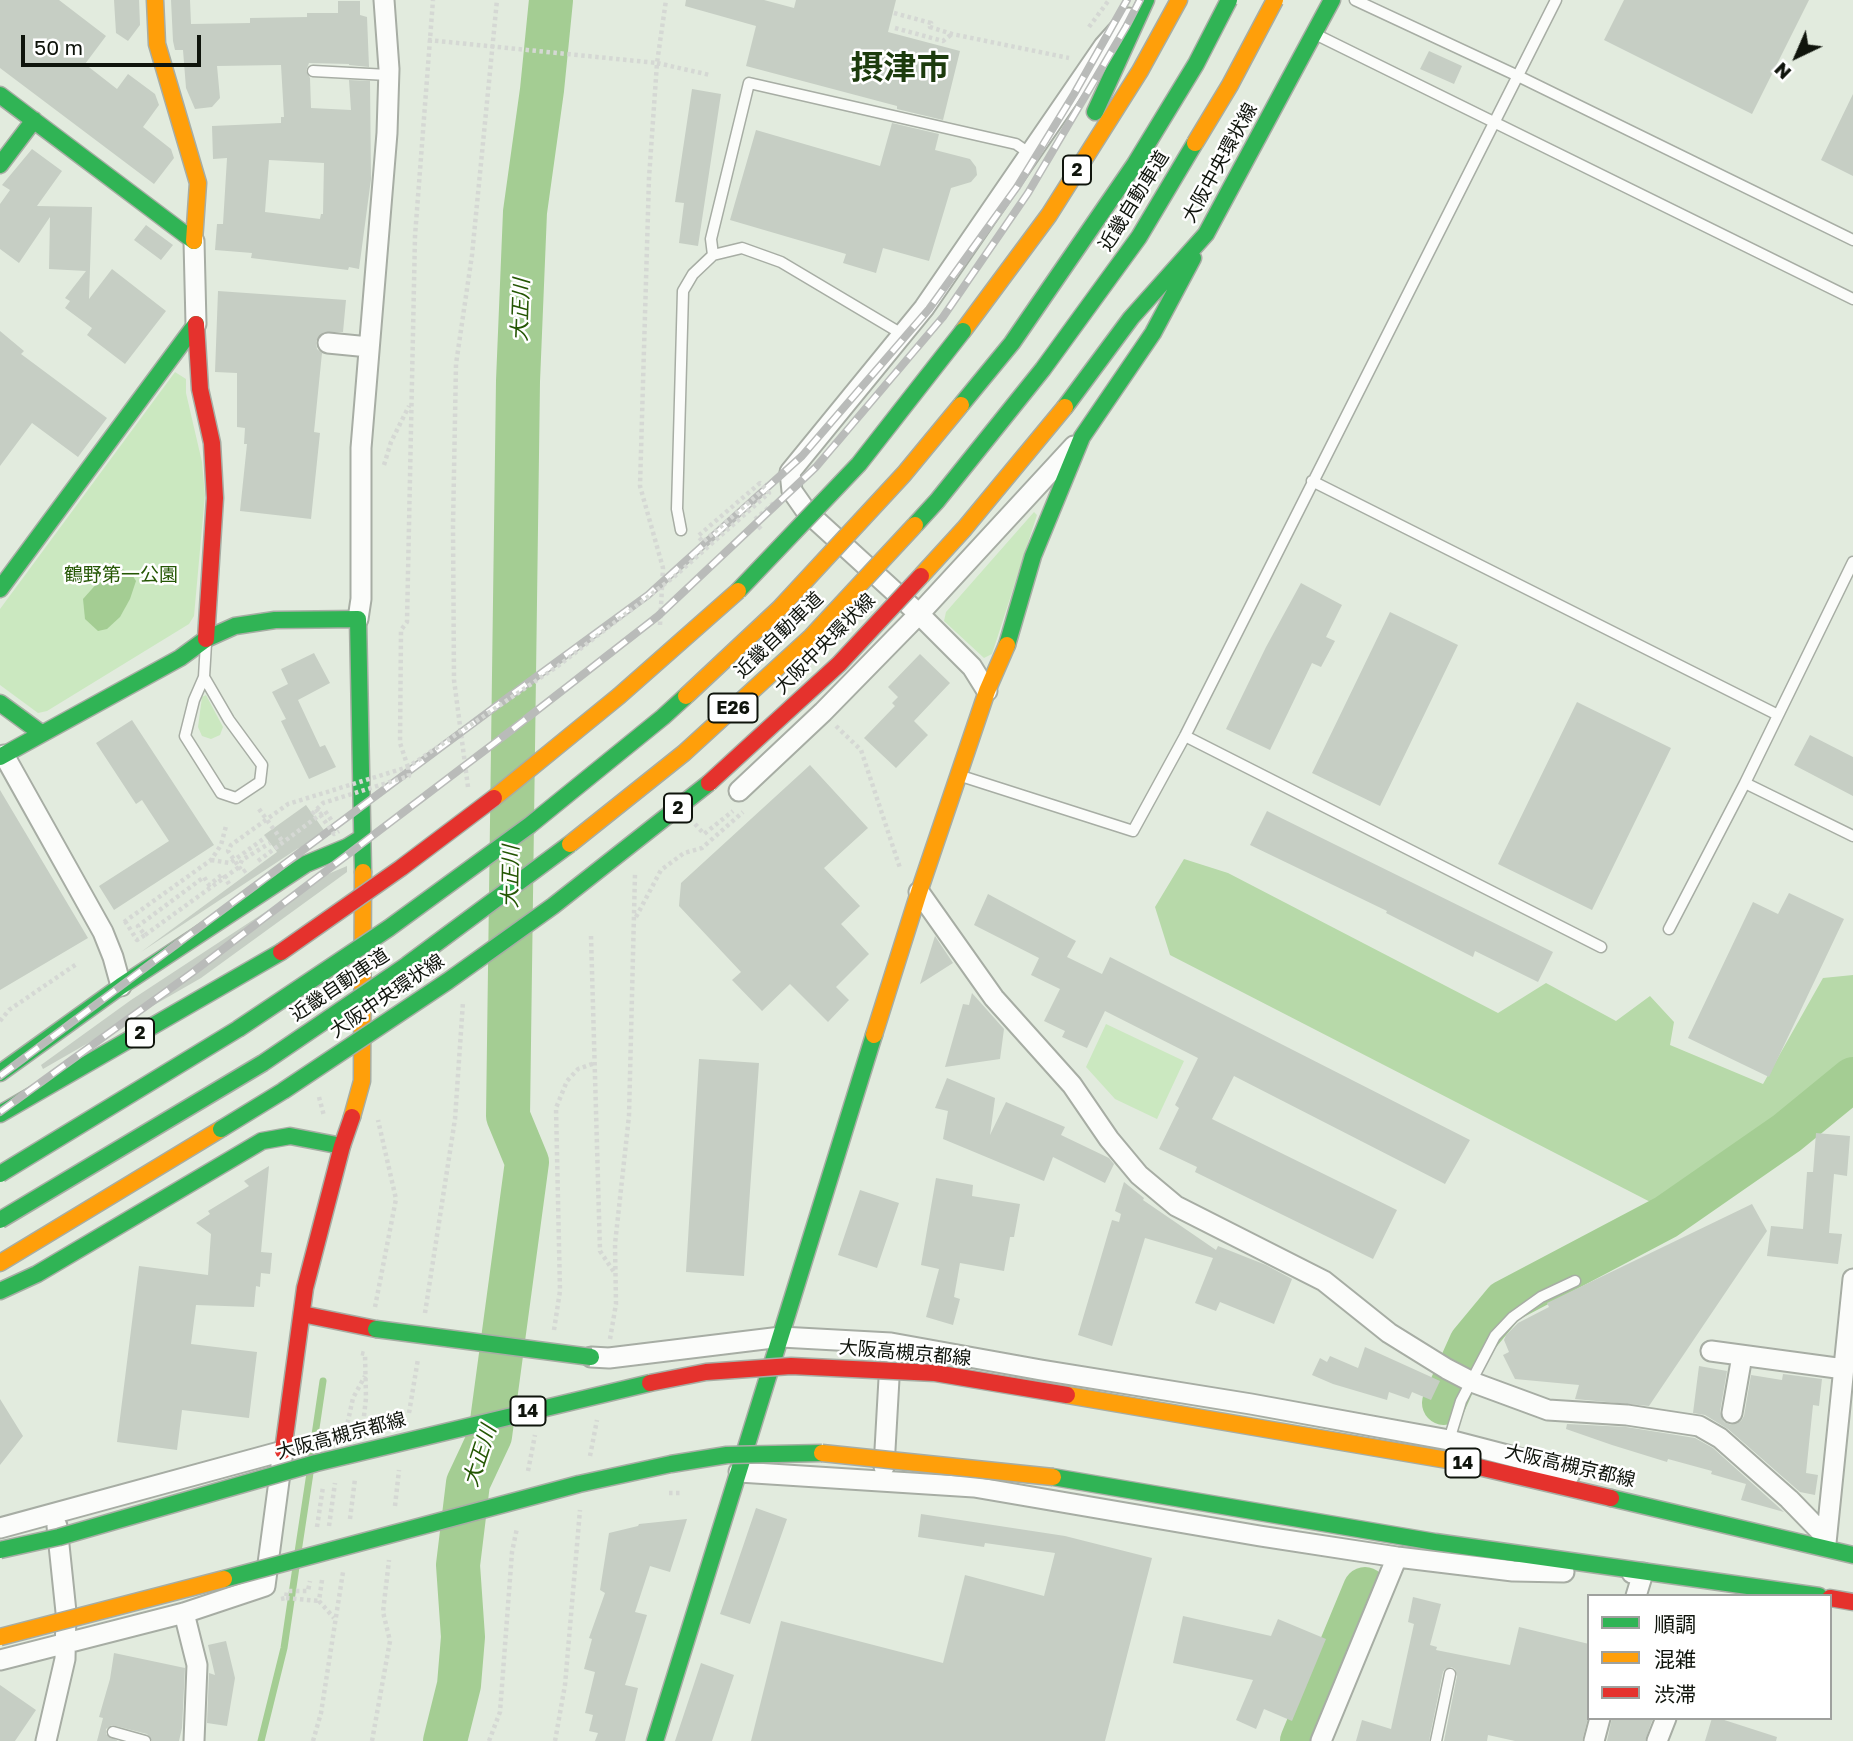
<!DOCTYPE html>
<html>
<head>
<meta charset="utf-8">
<style>
  body { margin:0 }
  #map { position:relative; width:1853px; height:1741px; overflow:hidden; background:#e2ebde; font-family:"Golos Text","Noto Sans JP",sans-serif }
  canvas { display:block }
  .legend { position:absolute; left:1587px; top:1594px; width:245px; height:126px; box-sizing:border-box; background:#fff; border:2px solid #9fa19e; margin:0; padding:9px 12px; list-style:none; font-size:21px; color:#0f140c }
  .legend li { display:flex; align-items:center; gap:14px; height:35px }
  .legend b { width:35px; border:2px solid #9fa19e }
  .north { position:absolute; left:1762px; top:21px; width:70px; height:70px; -webkit-text-stroke:5px #fff; paint-order:stroke; rotate:224deg; font-size:19px; font-weight:700; line-height:28px; text-align:center; color:#0f140c }
  .north::after { content:''; display:block; margin:auto; width:24px; height:32px; background:#0f140c; clip-path:polygon(50% 0,100% 100%,50% 72%,0 100%) }
  .scale { position:absolute; left:21px; top:35px; width:180px; height:32px; box-sizing:border-box; border:4px solid #0f140c; border-top:0; padding-left:9px; font-size:21px; line-height:24px; white-space:nowrap; color:#0f140c; -webkit-text-stroke:5px #fff; paint-order:stroke }
</style>
</head>
<body>
<div id="map">
<canvas width="1853" height="1741"></canvas>
<ul class="legend">
<li><b style="height:9px;background:#30b455"></b>順調</li>
<li><b style="height:9px;background:#ff9f0a"></b>混雑</li>
<li><b style="height:9px;background:#e5322d"></b>渋滞</li>
</ul>
<div class="north">N</div>
<div class="scale">50 m</div>
</div>
<script>
const g = document.querySelector('canvas').getContext('2d');
g.lineJoin = 'round';
function fill(path, color) { g.fillStyle = color; g.fill(path, 'evenodd'); }
const toPath = rows => new Path2D(rows.map(r => 'M' + r).join(''));
function trace(path, color, width, dash) { g.strokeStyle = color; g.lineWidth = width; g.lineCap = dash ? 'butt' : 'round'; g.setLineDash(dash || []); g.stroke(path); }
function label(font, color, halo, rows, align = 'center') {
  g.font = font + ' "Golos Text","Noto Sans JP",sans-serif'; g.lineWidth = 5; g.setLineDash([]); g.textBaseline = 'middle'; g.strokeStyle = halo; g.fillStyle = color; for (const [text, x, y, turn = 0] of rows) {
    g.save(); g.translate(x, y); g.rotate((+turn || 0) * Math.PI / 180); g.textAlign = isNaN(turn) ? turn : align; if (halo) g.strokeText(text, 0, 0); g.fillText(text, 0, 0); g.restore();
  }
}
fill(toPath([
  [175,372,186,379,186,393,202,462,205,495,194,616,189,624,47,711,38,713,0,685,0,609],
  [1034,512,1037,515,992,654,984,658,944,621,946,612],
  [206,695,223,727,220,735,211,739,202,736,198,727,202,697],
  [1106,1024,1184,1061,1157,1119,1115,1099,1086,1067]
]), '#cbe8c0');
fill(toPath([
  [1184,859,1228,873,1498,1013,1546,983,1616,1021,1650,996,1674,1022,1670,1045,1763,1084,1823,978,1853,975,1853,1064,1780,1125,1664,1209,1170,955,1155,907]
]), '#b7d9a9');
fill(toPath([
  [120,568,131,573,136,581,130,599,120,617,107,629,98,631,85,619,83,599,108,571]
]), '#a4cd93');
trace(toPath([
  [312,1455,323,1381],
  [298,1552,310,1473],
  [261,1741,284,1648,296,1567]
]), '#a4cd93', 7);
trace(toPath([
  [1444,1403,1471,1343,1505,1302,1666,1217,1787,1133,1853,1079],
  [445,1741,459,1685,463,1637,458,1565,468,1483,490,1436,527,1162,508,1116,518,381,525,212,542,90,551,0],
  [1302,1741,1365,1589]
]), '#a4cd93', 44);
fill(toPath([
  [0,0,59,0,106,36,85,64,117,89,128,74,155,94,159,105,143,127,171,149,174,158,154,184,0,68],
  [114,0,139,0,140,25,128,41,116,33],
  [171,0,190,0,191,24,250,23,250,18,307,17,307,13,338,13,338,1,360,1,360,15,367,17,369,67,349,65,349,64,309,63,306,71,310,78,311,108,351,110,349,80,370,81,371,179,359,269,349,267,348,270,251,258,252,253,215,250,217,224,223,224,227,158,213,159,212,126,281,123,281,117,284,117,281,65,217,66,220,98,212,107,195,109,186,88,183,50,175,50,173,41],
  [269,160,324,163,323,214,321,214,320,219,265,212],
  [686,0,764,0,794,8,796,0,896,0,888,32,960,51,943,120,897,109,897,106,746,66,756,26,685,6],
  [1624,0,1809,0,1752,114,1604,40],
  [1429,51,1462,66,1454,84,1420,69],
  [692,89,721,94,698,246,679,243,684,203,675,202],
  [1853,94,1853,176,1821,160],
  [892,123,939,134,935,150,970,159,976,167,977,175,971,182,951,188,929,261,883,248,876,273,843,263,846,254,730,220,756,130,880,166],
  [32,149,62,171,37,206,92,207,89,299,112,269,166,311,125,364,87,335,92,328,65,308,70,301,65,298,86,271,49,269,50,217,19,263,0,249,0,204,10,190,2,185],
  [146,225,173,245,161,260,134,240],
  [218,291,346,300,343,332,324,332,316,341,317,349,322,353,314,432,320,433,311,519,240,511,247,444,244,444,245,428,237,427,237,373,215,372],
  [0,331,24,351,21,354,107,418,78,457,32,423,0,466],
  [1301,583,1342,605,1326,637,1335,641,1321,667,1312,663,1270,750,1226,729,1266,647],
  [1390,612,1458,645,1380,806,1312,773],
  [314,653,330,683,298,700,320,747,325,745,336,767,309,779,281,721,286,719,272,692,288,684,281,669],
  [920,654,950,683,914,721,928,735,896,768,864,738,895,706,892,703,898,697,888,687],
  [1577,702,1671,748,1592,910,1498,864],
  [132,720,214,845,114,910,99,886,169,841,142,800,136,804,96,743],
  [1810,735,1853,757,1853,796,1794,765],
  [810,765,868,828,824,868,860,906,841,924,869,954,836,987,849,1000,828,1022,790,984,762,1011,732,980,741,972,679,906,681,883],
  [0,790,88,938,0,990],
  [306,805,328,836,297,849,141,952,277,852,264,835],
  [1267,811,1553,952,1538,982,1475,951,1473,957,1386,913,1387,911,1250,845],
  [347,866,347,872,201,978,43,1069,41,1065,131,1000,314,880],
  [1789,893,1844,919,1769,1077,1688,1038,1753,902,1778,914],
  [988,894,1076,941,1067,957,1102,974,1110,957,1470,1140,1445,1184,1234,1076,1212,1119,1397,1210,1373,1259,1195,1172,1197,1167,1159,1149,1179,1108,1175,1105,1198,1058,1105,1011,1087,1048,1062,1037,1065,1031,1044,1021,1060,989,1031,975,1039,958,974,925],
  [935,936,953,963,920,984],
  [972,993,1004,1029,1000,1059,945,1067,963,1004,969,1005],
  [699,1059,759,1063,744,1276,686,1272],
  [947,1078,995,1098,990,1135,1006,1102,1065,1127,1061,1135,1109,1158,1114,1164,1105,1183,1053,1157,1044,1181,943,1139,948,1111,935,1108],
  [1816,1133,1850,1136,1847,1176,1834,1174,1829,1233,1842,1234,1838,1264,1767,1256,1771,1226,1803,1229,1807,1172,1813,1172],
  [269,1166,261,1252,272,1253,270,1274,261,1273,260,1287,256,1286,254,1307,196,1305,191,1344,257,1352,249,1418,182,1410,177,1450,117,1442,139,1266,208,1275,211,1234,196,1223,210,1214,208,1211,249,1186,244,1181],
  [936,1178,973,1185,972,1196,1020,1204,1014,1237,1010,1237,1004,1271,960,1263,954,1297,960,1299,953,1325,926,1317,939,1269,921,1265],
  [1124,1182,1144,1198,1143,1200,1216,1250,1218,1246,1266,1265,1292,1279,1274,1324,1220,1302,1216,1311,1195,1303,1213,1258,1145,1238,1112,1346,1078,1335,1112,1220,1119,1222,1121,1214,1115,1211],
  [860,1190,899,1203,877,1268,838,1255],
  [1752,1204,1767,1231,1649,1406,1575,1399,1579,1385,1515,1379,1503,1355,1509,1352,1504,1340,1506,1335,1518,1323,1549,1307,1547,1303],
  [1365,1347,1440,1381,1431,1400,1412,1392,1409,1399,1389,1392,1387,1400,1333,1384,1312,1375,1320,1358,1327,1362,1330,1356,1358,1368],
  [1699,1366,1727,1371,1720,1412,1724,1422,1731,1425,1741,1421,1744,1416,1751,1375,1782,1380,1783,1374,1822,1379,1819,1406,1813,1405,1806,1473,1818,1475,1815,1495,1800,1492,1728,1429,1705,1415,1693,1413],
  [0,1399,23,1436,0,1465],
  [1567,1424,1626,1427,1695,1438,1713,1448,1784,1512,1741,1500,1746,1484,1711,1474,1712,1471,1668,1459,1667,1462,1612,1445,1566,1429],
  [756,1508,787,1519,750,1624,720,1614],
  [921,1514,1065,1536,1152,1558,1105,1741,751,1741,781,1621,943,1663,965,1575,1044,1596,1055,1553,985,1543,984,1547,918,1537],
  [687,1519,670,1572,650,1566,635,1612,647,1615,625,1685,638,1688,625,1741,595,1741,598,1733,589,1731,593,1715,585,1713,595,1672,584,1669,592,1639,589,1638,605,1593,600,1590,609,1533,638,1526,639,1524],
  [1413,1597,1441,1604,1430,1645,1437,1647,1436,1650,1510,1665,1519,1627,1589,1644,1589,1714,1582,1741,1515,1741,1488,1735,1487,1741,1444,1741,1457,1676,1455,1669,1451,1667,1445,1669,1443,1672,1429,1741,1356,1741,1362,1720,1391,1729,1414,1624,1408,1622],
  [1183,1616,1271,1636,1278,1619,1326,1639,1292,1721,1264,1709,1256,1729,1236,1720,1253,1680,1173,1663],
  [226,1641,235,1678,227,1726,207,1723,209,1673,215,1675,208,1645],
  [114,1653,185,1668,182,1728,179,1741,152,1741,147,1734,112,1725,106,1729,106,1734,118,1741,97,1741,103,1718,99,1717,110,1679],
  [701,1663,734,1675,712,1741,675,1741],
  [0,1685,36,1710,15,1741,0,1741],
  [1612,1718,1653,1718,1645,1741,1607,1741],
  [1712,1718,1718,1718,1777,1737,1776,1741,1705,1741]
]), '#c6cec4');
const lane = toPath([
  [1355,0,1518,76,1853,240],
  [1317,35,1853,299],
  [313,71,388,75],
  [713,255,711,239,749,83,1016,144,1029,153],
  [1312,481,1778,715],
  [681,530,677,509,683,291,693,274,713,255,742,248,781,262,902,334],
  [1853,562,1745,783,1853,836],
  [204,677,229,720,262,765,260,782,236,798,221,793,185,736,194,700,204,677,206,643],
  [1185,736,1601,947],
  [958,775,1133,831,1185,736,1556,0],
  [1669,929,1745,783],
  [1449,1440,1461,1401,1495,1336,1513,1317,1541,1297,1575,1281],
  [113,1732,145,1741],
  [1436,1741,1450,1674]
]);
const street = toPath([
  [194,241,196,324],
  [328,343,369,347],
  [358,619,361,599,361,448,387,133,389,69,384,0],
  [987,691,972,667,919,614,806,511,792,491,790,472,924,308,1104,46,1129,18],
  [4,755,103,932,113,957,121,986],
  [739,791,823,712,919,614,1074,446],
  [919,892,994,998,1072,1085,1109,1139,1139,1175,1176,1206,1324,1281,1389,1333,1447,1369,1472,1382,1548,1410,1627,1415,1699,1426,1720,1438,1789,1499,1826,1537],
  [1711,1351,1844,1369],
  [591,1357,609,1358,781,1337,891,1343,1041,1370,1251,1404,1449,1440,1526,1460,1569,1476],
  [1732,1413,1742,1356],
  [884,1467,890,1361],
  [739,1472,974,1487,1260,1536,1397,1557,1513,1571,1564,1572],
  [0,1528,283,1451,265,1586,184,1613,0,1660],
  [1826,1543,1853,1279],
  [1632,1573,1643,1573,1636,1596],
  [184,1613,197,1665,194,1741],
  [46,1741,65,1659,66,1612,57,1526],
  [1321,1741,1397,1557],
  [1594,1741,1600,1718],
  [1657,1741,1666,1718]
]);
const fast = toPath([
  [0,95,194,241],
  [1095,112,1146,0],
  [0,165,34,120],
  [1065,407,1131,318,1206,234,1332,0],
  [0,589,196,324],
  [1007,645,1033,556,1082,437,1153,333,1193,258],
  [0,703,41,733],
  [0,757,180,658,206,639,235,626,275,620,358,619,363,872],
  [0,1073,121,986,306,864,347,847,363,837],
  [0,1114,281,952],
  [0,1291,37,1274,262,1141,290,1136,342,1146],
  [1053,1477,1435,1542,1819,1596],
  [1611,1498,1853,1555],
  [655,1741,874,1035]
]);
const slow = toPath([
  [155,0,157,44,198,183,194,241],
  [963,331,1049,215,1140,71,1179,0],
  [874,1035,919,892,987,691,1007,645],
  [352,1117,362,1081,363,872],
  [0,1263,221,1129],
  [1067,1395,1453,1461]
]);
const jam = toPath([
  [196,324,200,389,212,443,215,498,206,639],
  [302,1314,376,1329],
  [283,1451,305,1288,342,1146,352,1117],
  [1453,1461,1611,1498],
  [1830,1598,1853,1602]
]);
trace(lane, '#a7ada4', 13);
trace(street, '#a7ada4', 23);
trace(fast, '#a7ada4', 19);
trace(slow, '#a7ada4', 19);
trace(jam, '#a7ada4', 19);
trace(toPath([
  [894,13,931,23,930,27,952,34,1069,58],
  [1089,27,1109,0],
  [895,28,943,41,952,34],
  [657,63,710,75],
  [384,465,391,442,409,406],
  [761,492,769,482],
  [761,529,753,521,775,502],
  [660,625,663,568,640,486,649,178,657,63,666,0],
  [836,726,861,750,900,868],
  [408,767,400,743,401,630,407,622,415,236,433,0],
  [468,787,454,680,453,526,456,364,472,255,497,0],
  [259,809,283,842],
  [695,824,704,834,733,811],
  [211,860,230,863,266,837],
  [258,861,325,811,334,824],
  [246,870,243,872,239,867,242,860,270,843],
  [636,917,661,870,684,853,702,848,743,812],
  [125,921,137,940,145,935,138,926,204,877,209,885,223,874,229,884],
  [124,922,211,860,221,845,226,826],
  [591,936,600,1251,614,1272],
  [0,1021,9,1010,78,963],
  [319,1097,324,1116],
  [375,1307,396,1199,378,1120],
  [425,1313,455,1119,463,1002],
  [554,1330,560,1291,556,1108,567,1081,578,1069,595,1063],
  [610,1339,616,1304,615,1244,629,1116,635,874],
  [361,1353,365,1354,366,1398,363,1425],
  [409,1413,418,1359],
  [346,1430,353,1398,365,1376],
  [590,1456,597,1420],
  [528,1471,535,1435],
  [669,1493,681,1493],
  [395,1506,399,1470],
  [350,1519,355,1479],
  [329,1526,335,1483],
  [317,1527,323,1487],
  [322,1580,319,1601,334,1618],
  [286,1598,319,1601],
  [281,1599,286,1598,287,1591,308,1591,310,1581],
  [313,1741,321,1713,343,1572],
  [372,1741,390,1641,383,1612,389,1560],
  [489,1741,500,1712,512,1552,517,1528],
  [555,1741,565,1685,580,1510]
]), '#d5d8d4', 4.5, [3.5, 3.5]);
trace(lane, '#fbfcfa', 10);
trace(street, '#fbfcfa', 19);
trace(fast, '#30b455', 16);
trace(slow, '#ff9f0a', 16);
trace(jam, '#e5322d', 16);
const rail = toPath([
  [0,1076,499,704,648,595,802,456,929,309,1017,187,1074,94,1127,0],
  [0,1112,193,972,513,729,658,616,816,467,943,317,1028,193,1126,27,1140,0]
]);
trace(rail, '#b9bbb9', 8);
trace(rail, '#fff', 5, [16]);
const fastBridge = toPath([
  [961,405,1012,343,1135,164,1196,64,1229,0],
  [915,525,937,501,1043,369,1139,237,1195,143],
  [738,591,859,464,963,331],
  [221,1129,283,1091,448,981,553,906,709,783],
  [0,1174,238,1029,389,928,530,825,663,717,686,696],
  [0,1220,263,1063,407,965,570,844],
  [376,1329,591,1357],
  [0,1550,59,1537,316,1463,650,1383],
  [224,1579,579,1484,671,1464,727,1455,822,1453]
]);
const slowBridge = toPath([
  [1195,143,1230,85,1275,0],
  [921,576,964,529,1065,407],
  [686,696,780,608,904,474,961,405],
  [494,798,619,696,738,591],
  [570,844,684,753,811,637,915,525],
  [822,1453,1053,1477],
  [0,1637,224,1579]
]);
const jamBridge = toPath([
  [709,783,839,664,921,576],
  [281,952,401,868,494,798],
  [650,1383,706,1372,791,1366,935,1373,1067,1395]
]);
trace(fastBridge, '#a7ada4', 19, []);
trace(slowBridge, '#a7ada4', 19, []);
trace(jamBridge, '#a7ada4', 19, []);
trace(toPath([
  [428,40,657,63],
  [316,809,334,834,339,831],
  [312,814,323,803,409,776,408,767],
  [145,935,239,867,228,851,231,845,288,804,408,767,558,666,675,576,769,493,760,483,698,536,703,542,761,492]
]), '#d5d8d4', 4.5, [3.5, 3.5]);
trace(fastBridge, '#30b455', 16);
trace(slowBridge, '#ff9f0a', 16);
trace(jamBridge, '#e5322d', 16);
for (const [x, y, w] of [
  [1077,170,28],
  [733,708,49],
  [678,808,28],
  [140,1033,28],
  [528,1411,35],
  [1463,1463,35]
]) { const box = new Path2D(); box.roundRect(x - w / 2, y - 14.5, w, 29, 5); g.fillStyle = '#fff'; g.fill(box); trace(box, '#0f140c', 2); }
label('bold 18px', '#0f140c', null, [
  ["2",1077,170],
  ["E26",733,708],
  ["2",678,808],
  ["2",140,1033],
  ["14",528,1411],
  ["14",1463,1463]
]);
label('19px', '#0f140c', '#fff', [
  ["大阪中央環状線",1220,163,-61],
  ["近畿自動車道",1134,201,-58],
  ["近畿自動車道",779,635,-44],
  ["大阪中央環状線",825,644,-45],
  ["近畿自動車道",340,985,-34],
  ["大阪中央環状線",387,996,-34],
  ["大阪高槻京都線",905,1353,5],
  ["大阪高槻京都線",341,1436,-15],
  ["大阪高槻京都線",1570,1466,13]
]);
label('19px', '#255704', '#fff', [
  ["鶴野第一公園",121,575]
]);
label('italic 21px', '#245603', '#fff', [
  ["大正川",521,310,-88],
  ["大正川",511,877,-89],
  ["大正川",480,1456,-72]
]);
label('bold 33px', '#1c3b0d', '#fff', [
  ["摂津市",900,69]
]);
</script>
</body>
</html>
